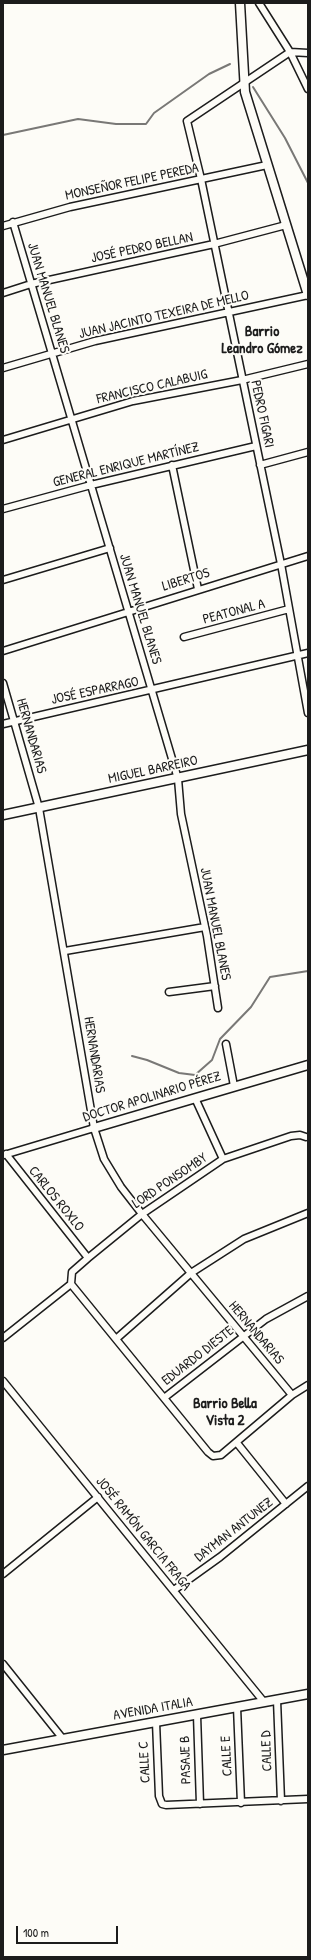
<!DOCTYPE html>
<html>
<head>
<meta charset="utf-8">
<style>
  body { margin:0 }
  #map { position:relative; width:311px; height:1960px; overflow:hidden; background:#fdfcf7; font-family:"Patrick Hand",sans-serif }
  canvas { display:block }
  .frame { position:absolute; inset:0; border:4px solid #1c1c1c; pointer-events:none }
  .scale { position:absolute; left:16px; top:1926px; width:102px; height:18px; box-sizing:border-box; border:2px solid #1c1c1c; border-top:0; padding-left:5px; font-size:12px; line-height:14px; white-space:nowrap; color:#1c1c1c; -webkit-text-stroke:3px #fdfcf7; paint-order:stroke }
</style>
</head>
<body>
<div id="map">
<canvas width="311" height="1960"></canvas>
<div class="frame"></div>
<div class="scale">100 m</div>
</div>
<script>
const g = document.querySelector('canvas').getContext('2d');
g.lineJoin = 'round';
const toPath = rows => new Path2D(rows.map(r => 'M' + r).join(''));
function trace(path, color, width, dash) { g.strokeStyle = color; g.lineWidth = width; g.lineCap = dash ? 'butt' : 'round'; g.setLineDash(dash || []); g.stroke(path); }
function label(font, color, halo, rows, align = 'center') {
  g.font = font + ' "Patrick Hand",sans-serif'; g.lineWidth = 4; g.setLineDash([]); g.textBaseline = 'middle'; g.strokeStyle = halo; g.fillStyle = color; for (const [text, x, y, turn = 0] of rows) {
    g.save(); g.translate(x, y); g.rotate((+turn || 0) * Math.PI / 180); g.textAlign = isNaN(turn) ? turn : align; if (halo) g.strokeText(text, 0, 0); g.fillText(text, 0, 0); g.restore();
  }
}
trace(toPath([
  [253,87,285,138,308,183],
  [3,135,78,119,116,124,146,124,154,113,209,74,230,64],
  [132,1056,147,1060,179,1073,195,1075,212,1060,220,1039,251,1007,270,977,308,971]
]), '#797876', 2);
const minor = toPath([
  [259,3,290,52,308,53],
  [308,89,290,52,187,121,201,179,281,564,308,713],
  [13,222,178,779,181,814,207,936,218,1008],
  [3,226,70,207,267,165],
  [3,293,31,284,214,244,286,225],
  [3,368,95,341,308,295],
  [3,440,133,401,242,380,308,364],
  [172,465,198,589],
  [260,465,308,452],
  [3,509,91,485,256,446],
  [3,580,110,548],
  [184,637,289,609],
  [3,651,308,556],
  [3,683,39,808,94,1128,104,1159,121,1187,142,1214,292,1395],
  [3,724,308,653],
  [65,951,205,927],
  [169,992,215,986],
  [226,1044,234,1086],
  [195,1098,223,1159],
  [6,1154,88,1258],
  [4,1155,94,1128],
  [71,1284,208,1452,213,1456,221,1455,292,1395,308,1385],
  [71,1284,72,1272,88,1258,142,1214,223,1159,291,1136,300,1135,306,1137],
  [3,1338,71,1284],
  [116,1339,191,1273,244,1239,308,1213],
  [3,1381,264,1702],
  [164,1398,266,1319,308,1296],
  [237,1443,286,1504],
  [3,1574,98,1497],
  [174,1590,220,1557,308,1486],
  [3,1664,63,1739],
  [277,1700,281,1801],
  [237,1707,241,1803],
  [197,1715,200,1804],
  [156,1722,159,1796,162,1804,166,1805,308,1799]
]);
const tertiary = toPath([
  [240,3,245,92,308,295],
  [3,815,308,750],
  [94,1128,308,1065],
  [3,1750,308,1694]
]);
trace(minor, '#1c1c1c', 9);
trace(tertiary, '#1c1c1c', 11);
trace(minor, '#fdfcf7', 6);
trace(tertiary, '#fdfcf7', 8);
label('14px', '#1c1c1c', '#fdfcf7', [
  ["MONSEÑOR FELIPE PEREDA",132,182,-12],
  ["JOSÉ PEDRO BELLAN",142,248,-12],
  ["JUAN MANUEL BLANES",48,298,73],
  ["JUAN JACINTO TEXEIRA DE MELLO",164,315,-13],
  ["FRANCISCO CALABUIG",152,387,-13],
  ["PEDRO FIGARI",262,414,78],
  ["GENERAL ENRIQUE MARTÍNEZ",126,465,-14],
  ["LIBERTOS",186,580,-17],
  ["JUAN MANUEL BLANES",140,609,73],
  ["PEATONAL A",234,612,-15],
  ["JOSÉ ESPARRAGO",95,691,-12],
  ["HERNANDARIAS",31,736,74],
  ["MIGUEL BARREIRO",153,770,-12],
  ["JUAN MANUEL BLANES",215,924,79],
  ["HERNANDARIAS",94,1055,81],
  ["DOCTOR APOLINARIO PÉREZ",152,1097,-17],
  ["LORD PONSOMBY",170,1181,-34],
  ["CARLOS ROXLO",56,1199,51],
  ["HERNANDARIAS",256,1333,50],
  ["EDUARDO DIESTE",198,1356,-38],
  ["DAYMAN ANTUNEZ",234,1530,-38],
  ["JOSÉ RAMÓN GARCIA FRAGA",143,1534,51],
  ["AVENIDA ITALIA",153,1709,-10],
  ["CALLE D",267,1751,-92],
  ["CALLE E",227,1756,-93],
  ["PASAJE B",186,1760,-92],
  ["CALLE C",145,1762,-93]
]);
label('bold 15px', '#1c1c1c', '#fdfcf7', [
  ["Barrio",262,332],
  ["Leandro Gómez",262,349],
  ["Barrio Bella",225,1404],
  ["Vista 2",225,1421]
]);
</script>
</body>
</html>
